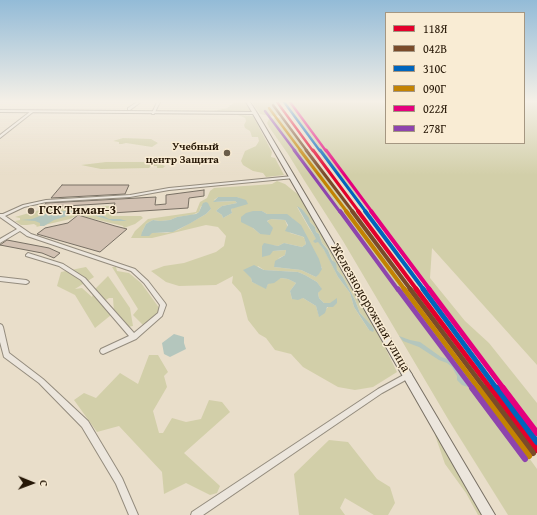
<!DOCTYPE html>
<html>
<head>
<meta charset="utf-8">
<style>
  body { margin:0 }
  #map { position:relative; width:537px; height:515px; overflow:hidden; background:#e9deca; font-family:"Gentium Book Plus",serif }
  canvas { display:block }
  .legend { position:absolute; left:385px; top:12px; width:140px; height:132px; box-sizing:border-box; background:#f9ecd4; border:1px solid #a59782; margin:0; padding:5px 7px; list-style:none; font-size:12px; color:#261706 }
  .legend li { display:flex; align-items:center; gap:8px; height:20px }
  .legend b { width:20px; border:1px solid #a59782 }
  .north { position:absolute; left:12px; top:463px; width:40px; height:40px; -webkit-text-stroke:3px #f9ecd4; paint-order:stroke; rotate:91deg; font-size:11px; font-weight:700; line-height:16px; text-align:center; color:#261706 }
  .north::after { content:''; display:block; margin:auto; width:14px; height:18px; background:#261706; clip-path:polygon(50% 0,100% 100%,50% 72%,0 100%) }
</style>
</head>
<body>
<div id="map">
<canvas width="537" height="515"></canvas>
<ul class="legend">
<li><b style="height:5px;background:#e4002b"></b>118Я</li>
<li><b style="height:5px;background:#7a4b2a"></b>042В</li>
<li><b style="height:5px;background:#0065bd"></b>310С</li>
<li><b style="height:5px;background:#c38202"></b>090Г</li>
<li><b style="height:5px;background:#e5007d"></b>022Я</li>
<li><b style="height:5px;background:#8e44ad"></b>278Г</li>
</ul>
<div class="north">С</div>
</div>
<script>
const g = document.querySelector('canvas').getContext('2d');
g.lineJoin = 'round';
function fill(path, color) { g.fillStyle = color; g.fill(path, 'evenodd'); }
const toPath = rows => new Path2D(rows.map(r => 'M' + r).join(''));
function trace(path, color, width, dash) { g.strokeStyle = color; g.lineWidth = width; g.lineCap = dash ? 'butt' : 'round'; g.setLineDash(dash || []); g.stroke(path); }
function label(font, color, halo, rows, align = 'center') {
  g.font = font + ' "Gentium Book Plus",serif'; g.lineWidth = 3; g.setLineDash([]); g.textBaseline = 'middle'; g.strokeStyle = halo; g.fillStyle = color; for (const [text, x, y, turn = 0] of rows) {
    g.save(); g.translate(x, y); g.rotate((+turn || 0) * Math.PI / 180); g.textAlign = isNaN(turn) ? turn : align; if (halo) g.strokeText(text, 0, 0); g.fillText(text, 0, 0); g.restore();
  }
}
fill(toPath([
  [234,102,247,102,251,111,213,111,227,108],
  [253,102,273,102,282,115,270,116,260,114,253,104],
  [284,102,386,102,386,143,524,143,524,102,537,102,537,365,432,248,430,278,465,321,489,343,537,403,537,430],
  [238,115,253,116,272,152,271,157,275,158,284,175,266,177,263,173,253,171,243,165,241,161,245,151,256,146,259,141,258,137,252,137,250,131,245,128,244,125,246,121,245,118],
  [283,117,399,277,415,302,435,328,453,356,461,366,465,367,465,371,475,383,537,469,537,515,508,515,448,419,343,241,304,180,288,154,269,127,267,123,269,119],
  [123,138,151,139,158,143,152,147,126,143,122,144,119,144,119,142,113,141],
  [106,162,155,162,165,166,163,168,157,168,157,166,151,166,149,168,101,169,81,165],
  [277,181,285,184,300,196,345,277,376,329,397,372,373,387,355,390,338,387,303,367,291,354,275,350,266,338,259,334,248,320,241,293,232,283,233,276,216,285,179,286,166,282,151,271,164,266,184,263,216,252,224,246,226,236,218,227,206,225,152,238,131,238,135,231,148,219,196,212,200,202,207,198,210,191,214,188,259,185,272,184],
  [218,197,237,197,246,201,231,209,232,213,223,218,222,215,216,211,218,209,222,206,237,203,235,201,217,202,214,200],
  [201,206,211,209,206,214,178,230,167,233,142,232,146,224,149,222,153,220,160,221,170,220,177,217,192,215,199,212],
  [297,207,302,209,310,222,315,227,316,232,319,234,322,243,328,249,337,270,343,277,355,300,360,313,370,324,374,330,369,330,361,318,354,307,350,293,338,277,326,253,309,228],
  [262,211,267,214,292,218,322,268,316,277,301,270,274,267,279,258,285,255,286,250,263,252,262,246,271,245,278,246,284,243,302,247,306,244,304,237,290,233,285,220,270,219,267,222,260,234,253,228],
  [258,266,264,270,298,272,305,275,317,282,321,288,318,293,319,298,324,303,330,304,334,301,319,316,316,306,303,298,292,299,290,291,296,283,288,279,281,278,268,284,266,288,252,282,251,278],
  [102,206,111,206,110,214,112,216,141,216,143,218,135,224,124,228,123,226,78,215,70,219,36,227,37,226,34,224,27,225,21,225,15,221,20,220,20,218,15,217,50,207,89,209],
  [86,267,94,277,75,289,82,288,92,297,96,288,108,276,130,308,133,326,128,327,114,312,113,298,109,298,106,300,111,315,95,328,75,295,57,286,61,272],
  [112,267,116,267,117,271,129,273,141,283,160,309,154,318,144,326,133,315,138,309],
  [149,355,158,355,168,372,164,376,167,387,153,411,159,433,163,433,172,418,186,422,201,419,209,400,222,402,230,412,184,453,220,486,217,493,210,495,186,483,164,494,162,472,119,426,97,432,74,400,84,393,96,398,120,373,138,384],
  [439,434,485,515,478,515,466,493,445,464,435,435],
  [329,440,348,442,377,479,390,487,395,503,388,515,374,515,345,498,340,508,345,515,299,515,294,474]
]), '#d2cfa9');
fill(toPath([
  [218,197,237,197,246,200,248,204,231,209,232,213,223,218,222,215,216,211,218,209,222,206,237,203,235,201,213,202],
  [206,202,208,203,211,209,206,214,189,224,173,232,152,233,149,236,141,236,142,232,146,224,149,222,153,220,160,221,170,220,177,217,196,214,199,212,203,203],
  [297,206,302,209,309,218,310,222,315,227,316,232,319,234,322,243,328,250,332,260,336,263,337,270,343,277,355,300,360,313,372,326,374,330,373,332,369,330,354,307,350,293,338,277,324,250,318,242,315,243,313,241,316,239],
  [81,210,84,212,92,210,109,219,120,219,127,221,113,221,86,213,77,213,54,220,44,226,40,226,40,223,35,221,21,220,32,219,50,212],
  [253,211,262,211,267,214,287,214,301,225,319,259,322,269,319,274,316,277,301,270,274,267,275,261,285,255,286,250,273,251,270,255,262,257,262,246,264,243,278,246,284,243,302,247,306,244,304,237,285,231,288,225,285,220,271,219,267,221,273,228,270,235,260,234,253,228,241,222,241,217,246,213],
  [254,265,264,270,298,272,305,275,317,282,322,289,318,293,319,298,324,303,330,303,337,298,337,303,333,307,327,307,325,313,319,317,316,306,303,298,298,300,292,299,290,291,296,283,288,279,281,278,274,283,268,284,266,289,252,282,251,278,243,270],
  [174,334,184,337,184,343,186,349,170,357,164,354,162,343],
  [399,336,410,340,420,342,441,357,451,360,465,367,463,372,465,377,474,389,462,385,457,380,457,376,452,367,447,363,439,360,419,347,403,341]
]), '#b4c6bd');
const building = toPath([
  [62,185,129,185,125,194,51,198,62,185],
  [204,190,204,196,189,198,188,208,112,213,115,203,50,207,41,210,46,203,156,197,155,205,166,204,166,195,204,190],
  [78,215,115,226,127,229,100,252,37,234,45,228,68,223,78,215],
  [7,240,49,248,60,253,54,258,42,253,0,245,7,240]
]);
fill(building, '#d2c1b2');
trace(building, '#787064', 1);
const street = toPath([
  [137,102,141,102,130,110,128,110,128,108,137,102],
  [157,102,160,102,154,114,152,114,152,113,157,102],
  [31,111,33,112,0,138,0,135,31,111],
  [293,176,294,176,294,178,169,190,130,197,46,202,24,207,5,216,31,234,135,269,148,281,165,303,166,305,162,316,136,339,103,354,101,353,100,351,101,349,129,336,81,280,59,266,26,256,26,255,28,253,63,264,85,278,134,333,158,313,160,305,144,283,131,271,27,236,20,231,0,243,0,239,17,229,0,217,0,214,3,214,23,205,46,200,130,195,169,188,293,176],
  [0,277,26,280,28,281,29,282,28,283,26,284,0,281,0,277],
  [0,324,2,325,3,327,9,353,43,379,88,421,122,478,138,515,129,515,116,484,82,427,39,383,4,357,0,342,0,324],
  [409,372,411,373,412,375,411,377,382,393,203,515,191,515,192,512,378,389,409,372]
]);
const secondary = toPath([
  [246,102,250,102,257,113,495,515,482,515,253,114,0,112,0,110,252,112,246,102]
]);
trace(street, '#948c7e', 2);
trace(secondary, '#787064', 2);
fill(street, '#ece6dd');
fill(secondary, '#ece6dd');
trace(toPath([
  [277,102,313,151]
]), '#e4002b', 2.5);
trace(toPath([
  [313,150,359,212]
]), '#e4002b', 3);
trace(toPath([
  [358,211,417,290]
]), '#e4002b', 4);
trace(toPath([
  [416,289,491,389]
]), '#e4002b', 5);
trace(toPath([
  [491,388,537,450]
]), '#e4002b', 6);
trace(toPath([
  [273,105,307,151]
]), '#7a4b2a', 2.5);
trace(toPath([
  [306,150,353,212]
]), '#7a4b2a', 3);
trace(toPath([
  [352,211,411,290]
]), '#7a4b2a', 4);
trace(toPath([
  [410,289,485,389]
]), '#7a4b2a', 5);
trace(toPath([
  [484,388,533,453]
]), '#7a4b2a', 6);
trace(toPath([
  [284,102,320,151]
]), '#0065bd', 2.5);
trace(toPath([
  [320,150,366,212]
]), '#0065bd', 3);
trace(toPath([
  [365,211,424,290]
]), '#0065bd', 4);
trace(toPath([
  [423,289,497,389]
]), '#0065bd', 5);
trace(toPath([
  [497,388,537,442]
]), '#0065bd', 6);
trace(toPath([
  [269,108,301,151]
]), '#c38202', 2.5);
trace(toPath([
  [300,150,347,212]
]), '#c38202', 3);
trace(toPath([
  [346,211,405,290]
]), '#c38202', 4);
trace(toPath([
  [404,289,479,389]
]), '#c38202', 5);
trace(toPath([
  [478,388,529,456]
]), '#c38202', 6);
trace(toPath([
  [290,102,326,151]
]), '#e5007d', 2.5);
trace(toPath([
  [326,150,372,212]
]), '#e5007d', 3);
trace(toPath([
  [371,211,430,290]
]), '#e5007d', 4);
trace(toPath([
  [429,289,504,389]
]), '#e5007d', 5);
trace(toPath([
  [503,388,537,433]
]), '#e5007d', 6);
trace(toPath([
  [265,111,295,151]
]), '#8e44ad', 2.5);
trace(toPath([
  [294,150,340,212]
]), '#8e44ad', 3);
trace(toPath([
  [340,211,398,290]
]), '#8e44ad', 4);
trace(toPath([
  [398,289,473,389]
]), '#8e44ad', 5);
trace(toPath([
  [472,388,525,459]
]), '#8e44ad', 6);
const sky = g.createLinearGradient(0, 0, 0, 175);
sky.addColorStop(0, '#93bbd7');
sky.addColorStop(0.58, '#f5f0e7');
sky.addColorStop(1, '#f5f0e700');
g.fillStyle = sky;
g.fillRect(0, 0, 537, 175);
for (const [x, y, r, color] of [
  [227,153,4,"#6a5d4b"],
  [31,211,4,"#6a5d4b"]
]) { const dot = new Path2D(); dot.arc(x, y, r, 0, 2 * Math.PI); g.fillStyle = color; g.fill(dot); trace(dot, '#f9ecd4', 1.5); }
label('bold 11px', '#261706', '#f9ecd4', [
  ["Учебный",219,147],
  ["центр Защита",219,160]
], 'right');
label('bold 13px', '#261706', '#f9ecd4', [
  ["ГСК Тиман-3",39,211]
], 'left');
label('13px', '#261706', '#f9ecd4', [
  ["Железнодорожная улица",370,308,60]
]);
</script>
</body>
</html>
